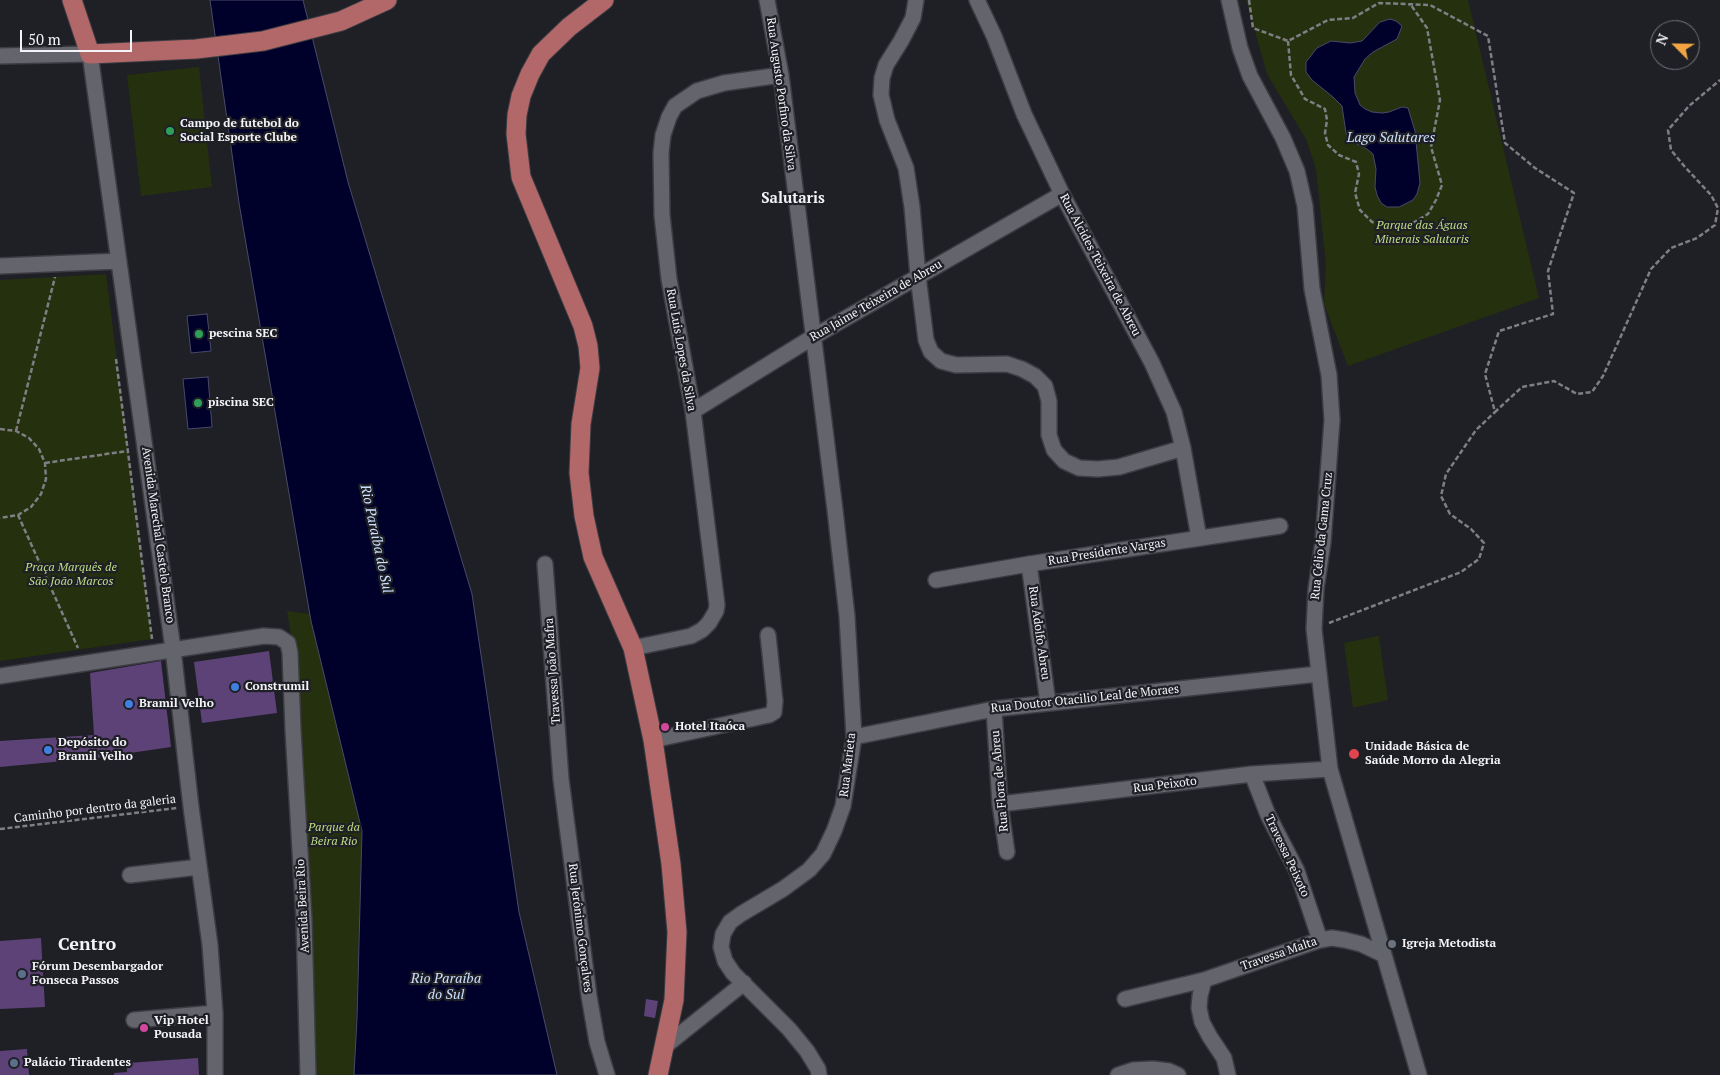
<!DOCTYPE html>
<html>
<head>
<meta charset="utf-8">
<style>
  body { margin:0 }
  #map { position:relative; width:1720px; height:1075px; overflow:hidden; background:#1f1f26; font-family:"PT Serif",serif }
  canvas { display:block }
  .north { position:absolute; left:1650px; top:20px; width:50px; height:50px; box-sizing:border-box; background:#1f1f26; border:1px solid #74747a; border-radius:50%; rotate:293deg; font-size:14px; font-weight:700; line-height:20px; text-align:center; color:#f3f3f8 }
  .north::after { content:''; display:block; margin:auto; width:18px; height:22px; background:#f2a542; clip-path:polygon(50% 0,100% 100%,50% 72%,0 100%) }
  .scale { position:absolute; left:20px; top:30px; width:112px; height:22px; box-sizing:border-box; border:2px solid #f3f3f8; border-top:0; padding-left:6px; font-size:15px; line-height:18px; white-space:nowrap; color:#f3f3f8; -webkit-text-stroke:4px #1f1f26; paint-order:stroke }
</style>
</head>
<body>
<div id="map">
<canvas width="1720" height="1075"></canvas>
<div class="north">N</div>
<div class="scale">50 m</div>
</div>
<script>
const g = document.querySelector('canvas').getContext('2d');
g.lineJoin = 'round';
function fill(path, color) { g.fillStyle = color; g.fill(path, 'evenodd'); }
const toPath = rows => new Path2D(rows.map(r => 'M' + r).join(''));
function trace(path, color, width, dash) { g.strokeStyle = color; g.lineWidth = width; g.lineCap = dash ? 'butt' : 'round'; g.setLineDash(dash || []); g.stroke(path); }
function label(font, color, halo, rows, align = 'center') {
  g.font = font + ' "PT Serif",serif'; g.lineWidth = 4.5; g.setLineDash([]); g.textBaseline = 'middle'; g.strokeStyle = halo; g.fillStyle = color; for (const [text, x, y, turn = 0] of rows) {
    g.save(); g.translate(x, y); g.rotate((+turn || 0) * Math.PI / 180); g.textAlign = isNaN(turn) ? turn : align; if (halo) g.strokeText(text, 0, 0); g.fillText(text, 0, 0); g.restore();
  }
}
fill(toPath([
  [1246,0,1468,0,1539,298,1348,366,1324,304,1326,265,1316,169,1306,139,1267,74],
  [199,67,212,187,141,196,127,75],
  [106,274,152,639,0,661,0,280],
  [287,611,310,614,362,831,354,1075,312,1075,312,919,310,872,292,642],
  [1379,636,1388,700,1353,708,1344,643]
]), '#25300f');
const water = toPath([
  [210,0,303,0,348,182,472,594,519,912,557,1075,354,1075,357,1018,362,831,311,621,239,203,210,0],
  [1390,19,1396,21,1402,26,1397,39,1373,52,1365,59,1354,77,1355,93,1360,105,1365,109,1372,112,1382,113,1389,112,1402,107,1408,108,1415,131,1420,183,1417,194,1413,200,1399,207,1387,207,1381,203,1377,195,1375,187,1376,169,1373,154,1367,149,1351,141,1346,133,1342,106,1333,97,1312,80,1306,72,1306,62,1317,48,1331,41,1350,43,1362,41,1380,22,1390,19],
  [207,314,211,351,191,353,187,316,207,314],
  [208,377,212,427,188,429,183,379,208,377]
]);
fill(water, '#00012b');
trace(water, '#494a68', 1);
fill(toPath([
  [269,651,277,713,202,723,194,662],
  [161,661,171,747,96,758,0,767,0,741,94,735,90,673],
  [41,938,45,1007,0,1009,0,941],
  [646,999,658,1001,655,1018,644,1016],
  [27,1049,29,1075,0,1075,0,1051],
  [198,1058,199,1075,114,1075,114,1073,127,1072,127,1063]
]), '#5d4277');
const minor = toPath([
  [767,0,781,75,835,510,847,616,854,737,843,806,834,831,823,854,809,870,783,889,741,914,730,922,723,934,721,947,725,961,733,973,789,1029,807,1051,818,1069,819,1075],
  [916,0,913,18,901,41,886,65,882,78,881,95,887,120,906,168,912,207,918,276,926,340,931,352,941,361,956,365,1007,364,1022,369,1035,376,1045,386,1049,401,1049,435,1054,450,1064,461,1079,468,1098,469,1119,467,1183,448],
  [977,0,994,36,1024,114,1062,194,1152,363,1174,412,1183,448,1199,538],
  [1229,0,1240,48,1250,76,1283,138,1297,171,1305,206,1312,289,1329,375,1332,420,1323,542,1316,589,1314,629,1330,769,1419,1075],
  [0,56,90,54,173,649,191,807,210,945,215,1013,215,1075],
  [0,266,119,261],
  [693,411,813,337,1062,194],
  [545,564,561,779,589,996,597,1042,607,1075],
  [1029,564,1048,703],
  [936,580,1029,564,1280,526],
  [633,648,691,636,702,630,709,623,716,611,717,605,693,411,669,279,662,215,661,153,663,135,669,117,675,106,697,91,724,83,781,75],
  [0,676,264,636,279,637,288,643,290,653,293,730,304,919,308,1075],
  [994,709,1000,804,1007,852],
  [854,737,994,709,1318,674],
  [653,740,769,715,774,712,775,701,768,635],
  [1252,774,1268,815,1297,871,1320,940],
  [1000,804,1252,774,1330,769],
  [130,875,199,867],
  [1204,980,1200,996,1199,1008,1202,1022,1210,1037,1224,1058,1228,1075],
  [1125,999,1204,980,1320,940,1332,938,1345,940,1361,944,1384,955],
  [134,1020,215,1013],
  [664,1047,744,983],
  [1118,1075,1133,1070,1153,1069,1169,1071,1178,1075]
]);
const major = toPath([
  [72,0,90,54,196,49,263,41,341,21,387,0],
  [604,0,569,27,541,54,530,74,521,96,517,115,516,134,521,177,583,326,588,346,590,368,581,424,579,473,584,516,593,557,633,648,653,740,671,864,677,932,674,1000,658,1075]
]);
trace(minor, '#3c3c42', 18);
trace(major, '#3c3c42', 21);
trace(toPath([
  [1249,0,1253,28,1288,41,1328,20,1353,18,1379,3,1430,5,1488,36,1505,143,1535,168,1574,193,1548,271,1553,314,1499,331,1485,374,1495,412,1522,387,1554,381,1577,394,1592,392,1603,376,1651,269,1671,248,1697,238,1715,225,1718,208,1711,195,1685,167,1671,150,1668,130,1689,106,1720,80],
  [1288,41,1291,75,1305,99,1325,109,1327,120,1325,133,1328,145,1339,155,1356,162,1359,174,1355,193,1360,210,1372,222,1389,227,1411,224,1428,214,1436,200,1442,185,1431,147,1440,100,1427,28,1411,5,1409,5],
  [116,359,152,639],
  [0,429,16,431,29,438,39,449,45,463,46,479,41,494,31,507,18,515,0,518],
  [16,431,55,277],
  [45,463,127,451],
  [18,515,78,648],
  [1329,623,1461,572,1479,559,1484,543,1471,529,1450,514,1441,496,1446,474,1476,430,1495,412],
  [0,829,177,808]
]), '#7e7e84', 2.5, [5, 2.5]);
trace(minor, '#63646c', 15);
trace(major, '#b26768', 19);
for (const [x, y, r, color] of [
  [170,131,5,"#2e9e5b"],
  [199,334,5,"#2e9e5b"],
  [198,403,5,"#2e9e5b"],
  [235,687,5,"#3f7fe0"],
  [129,704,5,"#3f7fe0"],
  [665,727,5,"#d1479c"],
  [48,750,5,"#3f7fe0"],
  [1354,754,6,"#e0444e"],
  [1392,944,5,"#6b7280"],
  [22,974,5,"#5c6f8a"],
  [144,1028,5,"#d1479c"],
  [14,1063,5,"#5c6f8a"]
]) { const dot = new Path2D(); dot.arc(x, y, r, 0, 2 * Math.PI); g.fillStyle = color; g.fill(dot); trace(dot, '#1f1f26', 2); }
label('12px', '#f3f3f8', '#1f1f26', [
  ["Rua Augusto Porfino da Silva",781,94,82],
  ["Rua Alcides Teixeira de Abreu",1100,265,62],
  ["Rua Jaime Teixeira de Abreu",876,301,-30],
  ["Rua Luis Lopes da Silva",681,350,80],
  ["Avenida Marechal Castelo Branco",158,535,82],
  ["Rua Célio da Gama Cruz",1322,536,-84],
  ["Rua Presidente Vargas",1107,552,-9],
  ["Rua Adolfo Abreu",1039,633,82],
  ["Travessa João Mafra",553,671,-94],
  ["Rua Doutor Otacilio Leal de Moraes",1085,699,-6],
  ["Rua Marieta",848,765,-83],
  ["Rua Flora de Abreu",1000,781,-95],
  ["Rua Peixoto",1165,785,-7],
  ["Caminho por dentro da galeria",95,809,-7],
  ["Travessa Peixoto",1287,856,65],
  ["Avenida Beira Rio",303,906,-93],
  ["Rua Jerônimo Gonçalves",580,928,83],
  ["Travessa Malta",1279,954,-19]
]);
label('bold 12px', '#f3f3f8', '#1f1f26', [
  ["Campo de futebol do",180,124],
  ["Social Esporte Clube",180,138],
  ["pescina SEC",209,334],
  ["piscina SEC",208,403],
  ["Construmil",245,687],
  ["Bramil Velho",139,704],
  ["Hotel Itaóca",675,727],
  ["Depósito do",58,743],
  ["Bramil Velho",58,757],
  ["Unidade Básica de",1365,747],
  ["Saúde Morro da Alegria",1365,761],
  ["Igreja Metodista",1402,944],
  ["Fórum Desembargador",32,967],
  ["Fonseca Passos",32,981],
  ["Vip Hotel",154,1021],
  ["Pousada",154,1035],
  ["Palácio Tiradentes",24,1063]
], 'left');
label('italic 12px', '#bede84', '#1f1f26', [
  ["Parque das Águas",1422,226],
  ["Minerais Salutaris",1422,240],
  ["Praça Marquês de",71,568],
  ["São João Marcos",71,582],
  ["Parque da",334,828],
  ["Beira Rio",334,842]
]);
label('italic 14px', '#cce0ff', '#1f1f26', [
  ["Lago Salutares",1391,138],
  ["Rio Paraíba do Sul",376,539,78],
  ["Rio Paraíba",446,979],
  ["do Sul",446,995]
]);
label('bold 15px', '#f3f3f8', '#1f1f26', [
  ["Salutaris",793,199]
]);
label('bold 18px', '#f3f3f8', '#1f1f26', [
  ["Centro",87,945]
]);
</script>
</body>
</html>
